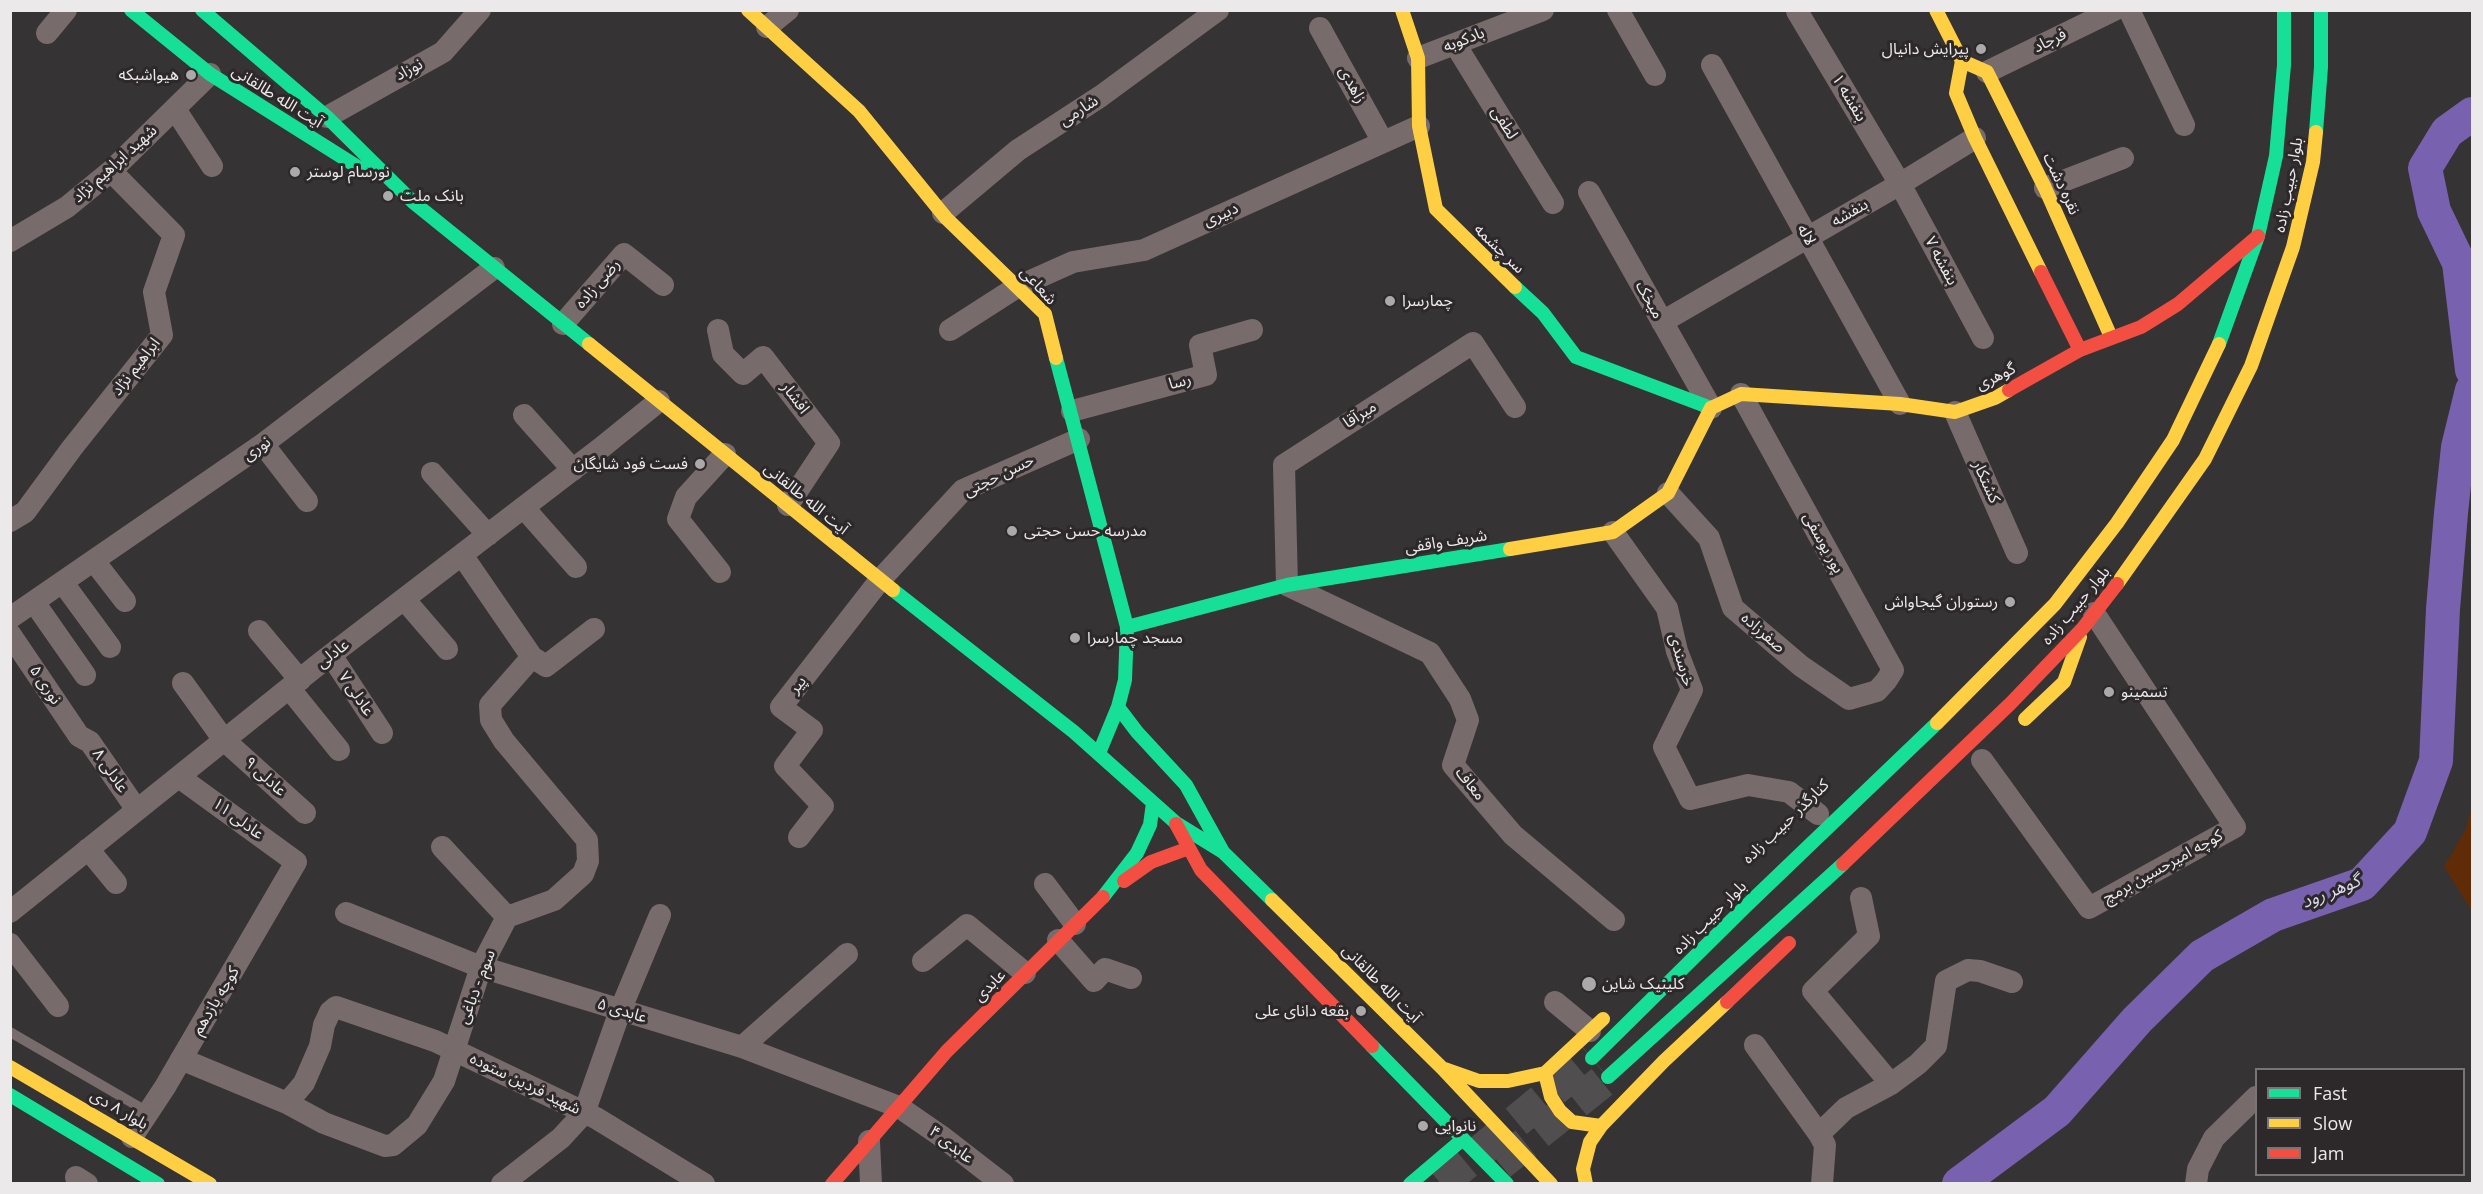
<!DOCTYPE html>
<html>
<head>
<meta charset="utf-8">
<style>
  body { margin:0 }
  #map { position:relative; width:2483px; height:1194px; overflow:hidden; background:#363334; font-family:"Open Sans",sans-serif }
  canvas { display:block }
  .frame { position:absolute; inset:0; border:12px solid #ece9ea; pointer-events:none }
  .legend { position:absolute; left:2255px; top:1068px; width:210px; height:108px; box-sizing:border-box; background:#2d282a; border:2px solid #797577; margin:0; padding:8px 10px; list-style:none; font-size:18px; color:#ece9ea }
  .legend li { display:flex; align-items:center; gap:12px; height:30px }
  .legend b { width:30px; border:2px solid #797577 }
</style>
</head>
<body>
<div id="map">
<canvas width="2483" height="1194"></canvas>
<div class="frame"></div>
<ul class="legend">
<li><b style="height:8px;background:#16e098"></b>Fast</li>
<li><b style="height:8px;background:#ffcf43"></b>Slow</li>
<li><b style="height:8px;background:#f24e42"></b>Jam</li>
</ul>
</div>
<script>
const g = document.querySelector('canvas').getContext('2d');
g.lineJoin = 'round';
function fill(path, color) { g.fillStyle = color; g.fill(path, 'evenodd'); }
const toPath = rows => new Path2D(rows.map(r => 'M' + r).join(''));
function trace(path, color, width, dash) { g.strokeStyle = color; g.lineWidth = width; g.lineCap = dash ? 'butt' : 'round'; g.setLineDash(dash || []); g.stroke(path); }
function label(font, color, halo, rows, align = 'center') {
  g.font = font + ' "Open Sans","Noto Sans Arabic",sans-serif'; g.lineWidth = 6; g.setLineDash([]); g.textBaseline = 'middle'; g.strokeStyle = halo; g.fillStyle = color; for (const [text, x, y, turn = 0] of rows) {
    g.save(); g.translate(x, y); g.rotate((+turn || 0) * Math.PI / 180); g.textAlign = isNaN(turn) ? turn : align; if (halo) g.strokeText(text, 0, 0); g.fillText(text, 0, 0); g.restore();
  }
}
fill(toPath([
  [2472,805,2472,911,2444,867,2466,829]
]), '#602c07');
trace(toPath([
  [2472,114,2447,132,2425,168,2434,211,2459,263,2472,370],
  [1959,1184,2057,1111,2137,1020,2202,956,2273,915,2362,884,2410,832,2436,761,2443,609,2451,513,2458,447,2472,390]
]), '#7861ae', 34);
trace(toPath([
  [1500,1164,1608,1077],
  [1441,1184,1592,1058]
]), '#514e4f', 33, [33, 16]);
trace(toPath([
  [10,1032,148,1112]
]), '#786b6b', 10);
trace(toPath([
  [1618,10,1655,75],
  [2129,10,2184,125],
  [1797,11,1900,184,1983,338],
  [767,27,788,10],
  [1320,28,1383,142],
  [47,33,66,10],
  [1455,44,1553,203],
  [1418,58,1543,10],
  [1712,65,1900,404],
  [1987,72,2114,10],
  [175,109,212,166],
  [327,117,443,52,480,10],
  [2045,188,2123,158],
  [1589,192,1711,408],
  [943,213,1018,150,1101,96,1218,10],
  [10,241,67,207,111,171,210,74],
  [1662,322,1900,184,1975,138],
  [563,324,624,254,663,285],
  [718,330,723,354,743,374,763,357,829,443,788,505],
  [950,330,1017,287,1073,262,1144,250,1419,126],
  [1515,407,1473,343,1284,465,1287,585,1430,653,1460,699,1468,720,1453,765,1513,835,1614,920],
  [1072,411,1206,375,1200,345,1252,330],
  [1955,412,2017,553],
  [524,415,573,470],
  [263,444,307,501],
  [432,473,488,535],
  [1668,493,1709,538,1733,608,1801,666,1849,699,1877,691,1886,681,1893,670,1741,394],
  [524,508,576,567],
  [10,521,25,512,72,448,162,335,154,292,174,235,111,171],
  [1613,532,1667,608,1677,651,1692,690,1664,747,1690,799,1748,785,1789,792,1818,814],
  [94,561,125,601],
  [720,572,678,519,686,497,725,454],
  [63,583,110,647],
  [404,599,447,649],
  [34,602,85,675],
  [10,618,263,444,494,268],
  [259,631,300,680],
  [10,634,79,736,90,742,137,810],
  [331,655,382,733],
  [532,657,546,666,594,629],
  [183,683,224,740,305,813],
  [289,688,339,750],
  [1982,760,2089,908,2235,827,2094,613],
  [799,837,823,806,785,766,812,730,781,707,880,580,963,490,1079,439],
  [442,847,507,917],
  [88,849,116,883],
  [1045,884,1075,924],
  [1861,898,1869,936,1813,991,1891,1084],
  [10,912,319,664,601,448,659,401],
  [346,913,481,967,742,1047,899,1107,941,1136,1003,1184],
  [1058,940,1094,981,1105,969,1131,978],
  [10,944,58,1006],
  [923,961,967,925,1025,973],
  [1555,1002,1590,1031],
  [1755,1045,1819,1134],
  [742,1047,847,954],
  [181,1059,287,1103,324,1123,385,1146,393,1145,417,1125,444,1081,481,967,507,917,554,900,583,874,588,861,587,840,504,741,491,720,490,705,532,657,462,555],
  [287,1103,304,1083,320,1046,324,1025,330,1012,336,1007,435,1041,596,1118,704,1184],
  [132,1137,165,1087,296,862,179,777],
  [869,1141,871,1184],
  [76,1177,87,1184],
  [502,1184,561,1138,584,1113,620,1011,660,915],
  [1822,1184,1825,1145,1819,1134,1846,1108,1891,1084,1918,1064,1936,1046,1946,981,1968,970,1980,971,2012,982],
  [2196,1184,2198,1169,2214,1138,2256,1097]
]), '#786b6b', 22);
trace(toPath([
  [131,10,210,74,361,169],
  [202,10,327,117,413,202,589,344],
  [2316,132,2321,67,2321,10],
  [1515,287,1543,313,1576,357,1711,408],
  [2219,344,2258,236,2276,156,2284,65,2284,10],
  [1056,358,1127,627,1125,680,1118,707,1099,753],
  [893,590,1074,732,1176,823,1223,852,1272,900],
  [1127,627,1287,585,1510,549],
  [1118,707,1137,732,1186,785,1223,852],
  [1103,897,1137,853,1150,825,1153,803],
  [1372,1046,1507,1184],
  [1592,1058,1745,907,1937,723],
  [1608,1077,1843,864],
  [10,1095,158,1184],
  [1410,1184,1463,1139]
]), '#16e098', 14);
trace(toPath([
  [748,10,859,111,946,218,1045,314,1056,358],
  [1402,10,1418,58,1419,126,1436,209,1515,287],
  [1936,10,1962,61,1956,93,1975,138,2041,272],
  [1962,61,1987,72,2045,188,2111,337],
  [589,344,893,590],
  [1711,408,1741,394,1900,404,1955,412,1995,398,2009,390],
  [1510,549,1613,532,1668,493,1711,408],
  [2117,584,2205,459,2251,366,2293,247,2313,162,2316,132],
  [2025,719,2064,682,2080,637],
  [1937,723,2055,604,2117,523,2173,440,2219,344],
  [1272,900,1442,1068,1551,1184],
  [10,1067,210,1184],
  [1442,1068,1479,1081,1508,1081,1545,1073,1603,1019],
  [1545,1073,1551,1097,1560,1111,1572,1122,1601,1126],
  [1586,1184,1583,1169,1590,1142,1601,1126,1664,1061,1727,1002]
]), '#ffcf43', 14);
trace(toPath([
  [2041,272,2080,350],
  [2009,390,2080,350,2141,327,2178,304,2258,236],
  [1176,824,1201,870,1372,1046],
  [1843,864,2011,703,2083,628,2117,584],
  [1124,881,1151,862,1189,848],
  [1727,1002,1789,943],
  [832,1184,947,1051,1103,897]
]), '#f24e42', 14);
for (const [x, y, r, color] of [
  [1981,49,6,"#aca9aa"],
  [191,75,6,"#aca9aa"],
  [295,172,6,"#aca9aa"],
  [388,196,6,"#aca9aa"],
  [1390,301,6,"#aca9aa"],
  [700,464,6,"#aca9aa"],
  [1012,531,6,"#aca9aa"],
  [2010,602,6,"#aca9aa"],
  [1075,638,6,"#aca9aa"],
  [2109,692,6,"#aca9aa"],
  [1589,984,8,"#aca9aa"],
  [1361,1011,6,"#aca9aa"],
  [1423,1126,6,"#aca9aa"]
]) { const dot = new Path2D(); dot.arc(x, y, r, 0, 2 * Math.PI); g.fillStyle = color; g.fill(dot); trace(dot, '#2d282a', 2); }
label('16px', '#ece9ea', '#2d282a', [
  ["بادکوبه",1464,40,-21],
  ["فرجاد",2050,41,-26],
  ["نوزاد",409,70,-28],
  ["زاهدی",1352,85,61],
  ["آیت الله طالقانی",277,97,32],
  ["بنفشه ۱",1849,98,59],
  ["شارمی",1079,111,-33],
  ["لطفی",1504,123,58],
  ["شهید ابراهیم نژاد",115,164,-42],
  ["نقره دشت",2061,184,65],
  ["بلوار حبیب زاده",2289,185,-79],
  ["بنفشه",1850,213,-30],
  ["دبیری",1221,215,-24],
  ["لاله",1806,235,61],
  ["سر چشمه",1499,249,44],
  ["بنفشه ۷",1941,261,62],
  ["رضی زاده",598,284,-49],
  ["شعاعی",1038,286,47],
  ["میخک",1649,300,61],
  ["ابراهیم نژاد",136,367,-52],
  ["گوهری",1996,377,-26],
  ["رسا",1180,382,-15],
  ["افشار",795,398,53],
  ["میرآقا",1360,415,-33],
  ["نوری",257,449,-35],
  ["حسن حجتی",999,476,-26],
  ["کشتکار",1986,482,66],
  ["آیت الله طالقانی",806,499,39],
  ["شریف واقفی",1446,542,-9],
  ["پور یوسفی",1823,543,61],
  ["بلوار حبیب زاده",2076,606,-50],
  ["صفرزاده",1763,633,41],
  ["عادلی",333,654,-38],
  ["خرسندی",1681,660,74],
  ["نوری ۵",45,685,56],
  ["پیر",798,685,-52],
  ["عادلی ۷",356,694,56],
  ["عادلی ۸",110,771,55],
  ["عادلی ۹",265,777,42],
  ["معاف",1470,784,51],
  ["عادلی ۱۱",238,819,36],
  ["کنارگذر حبیب زاده",1786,822,-44],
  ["کوچه امیرحسین برمچ",2163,867,-29],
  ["بلوار حبیب زاده",1710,918,-45],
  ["آیت الله طالقانی",1381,984,45],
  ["عابدی",990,986,-45],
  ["سوم - دباغی",477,987,-69],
  ["کوچه یازدهم",216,1001,-59],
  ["عابدی ۵",622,1011,17],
  ["شهید فردین ستوده",525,1084,26],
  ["بلوار ۸ دی",119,1110,30],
  ["عابدی ۴",951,1145,37]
]);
label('16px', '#ece9ea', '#2d282a', [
  ["پیرایش دانیال",1969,49,"right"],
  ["هیواشبکه",179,75,"right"],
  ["نورسام لوستر",307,172],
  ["بانک ملت",400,196],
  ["چمارسرا",1402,301],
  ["فست فود شایگان",688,464,"right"],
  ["مدرسه حسن حجتی",1024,531],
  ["رستوران گیجاواش",1998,602,"right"],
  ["مسجد چمارسرا",1087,638],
  ["تسمینو",2121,692],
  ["کلینیک شاین",1602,984],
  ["بقعه دانای علی",1349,1011,"right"],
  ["نانوایی",1435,1126]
], 'left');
label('italic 18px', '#dcd8ee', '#2d282a', [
  ["گوهر رود",2331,892,-22]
]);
</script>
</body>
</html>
